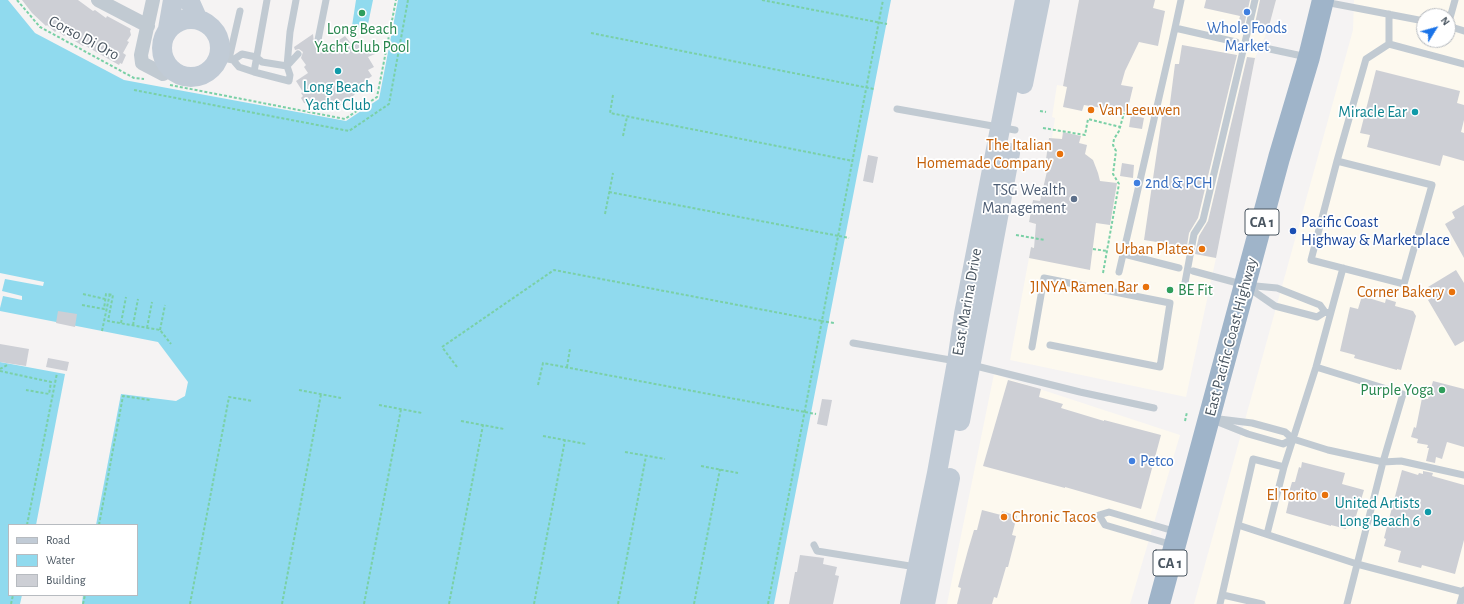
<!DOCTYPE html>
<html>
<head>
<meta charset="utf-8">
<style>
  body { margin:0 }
  #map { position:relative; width:1464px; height:604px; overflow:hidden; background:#f5f3f3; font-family:"Alegreya Sans",sans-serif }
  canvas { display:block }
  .legend { position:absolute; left:8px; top:524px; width:130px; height:72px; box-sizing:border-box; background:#fff; border:1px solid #b7bbc0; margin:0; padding:5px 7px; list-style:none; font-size:12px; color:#4a5661 }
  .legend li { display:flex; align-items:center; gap:8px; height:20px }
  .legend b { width:20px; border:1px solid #b7bbc0 }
  .north { position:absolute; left:1416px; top:8px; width:40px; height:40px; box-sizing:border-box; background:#fff; border:1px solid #b7bbc0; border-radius:50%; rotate:53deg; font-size:11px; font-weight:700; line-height:16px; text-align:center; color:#4a5661 }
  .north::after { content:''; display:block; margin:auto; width:14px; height:18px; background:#1a73e8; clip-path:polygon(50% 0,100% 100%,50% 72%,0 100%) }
</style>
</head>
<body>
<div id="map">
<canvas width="1464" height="604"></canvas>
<ul class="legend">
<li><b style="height:5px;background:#c1cbd6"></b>Road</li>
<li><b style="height:11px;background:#90daee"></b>Water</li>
<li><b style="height:11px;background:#cdcfd5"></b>Building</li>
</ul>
<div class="north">N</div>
</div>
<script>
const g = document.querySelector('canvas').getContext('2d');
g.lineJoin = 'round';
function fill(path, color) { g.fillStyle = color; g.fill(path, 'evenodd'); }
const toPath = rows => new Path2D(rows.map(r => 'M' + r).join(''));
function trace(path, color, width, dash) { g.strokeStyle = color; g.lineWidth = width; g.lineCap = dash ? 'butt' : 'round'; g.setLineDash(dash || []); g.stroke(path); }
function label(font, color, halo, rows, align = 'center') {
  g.font = font + ' "Alegreya Sans",sans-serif'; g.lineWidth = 3.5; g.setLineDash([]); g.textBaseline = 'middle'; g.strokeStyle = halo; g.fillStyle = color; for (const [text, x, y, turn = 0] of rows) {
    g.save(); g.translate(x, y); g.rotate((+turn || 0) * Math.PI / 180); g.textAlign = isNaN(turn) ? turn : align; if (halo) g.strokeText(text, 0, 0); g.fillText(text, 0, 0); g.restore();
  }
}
fill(toPath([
  [1079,0,1276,0,1268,30,1255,58,1216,258,1186,397,1010,360,1031,247,1043,249,1036,224,1029,222,1033,200,1040,201,1048,167,1045,166,1049,137,1052,138,1055,118,1052,117,1057,85,1063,86],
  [1354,0,1464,0,1464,604,1194,604,1353,30],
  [1424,16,1448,16,1448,40,1424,40],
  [994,374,1180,435,1130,604,947,604]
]), '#fdf9ef');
fill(toPath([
  [0,0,8,0,35,33,124,80,346,121,379,99,398,0,891,0,774,604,82,604,83,595,137,595,137,525,96,525,121,394,176,401,185,396,188,382,158,342,0,311],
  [356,0,373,0,367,29,352,26],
  [0,362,65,374,36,525,9,525,9,595,22,595,20,604,0,604]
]), '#90daee');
fill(toPath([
  [0,273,44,282,43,286,5,279,2,291,22,296,22,300,3,296,0,308]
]), '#f5f3f3');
fill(toPath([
  [22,0,78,0,93,11,95,10,106,18,107,16,131,29,130,31,131,35,127,41,129,42,123,53,126,55,122,64,120,63,119,65,84,45,83,46,65,35,64,36,57,30,55,32,47,25,46,26,32,13],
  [1079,0,1155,0,1153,8,1165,11,1158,46,1139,42,1125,71,1121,85,1133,87,1127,112,1084,105,1082,111,1063,107,1067,87,1063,86],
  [1206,0,1250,0,1244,26,1238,25,1240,16,1204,8],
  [1260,0,1276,0,1268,30,1254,28],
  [313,34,314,43,317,45,320,44,324,50,345,36,353,46,358,43,361,48,372,41,376,46,375,54,368,57,374,67,368,70,372,76,352,90,355,94,353,96,334,109,304,103,301,98,303,96,301,93,303,92,296,81,308,73,304,67,306,65,301,58,303,52,299,49,295,50,294,47],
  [1182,45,1237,55,1198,218,1189,233,1186,252,1182,252,1182,246,1144,240,1163,110,1169,111,1175,64,1179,64],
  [1247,57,1255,58,1216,258,1195,254,1199,236,1208,221],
  [1376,70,1460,91,1457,103,1464,105,1464,120,1461,132,1464,133,1464,161,1443,155,1440,166,1367,147,1370,135,1360,133],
  [1131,115,1144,118,1142,129,1129,127],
  [1063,132,1081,136,1079,143,1087,145,1085,154,1093,160,1098,173,1100,181,1117,183,1110,225,1096,223,1090,270,1029,258,1031,247,1034,248,1036,224,1029,222,1033,200,1040,201,1048,167,1045,166,1049,138,1062,139],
  [868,155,878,157,873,183,863,181],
  [1122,163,1134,165,1133,178,1120,176],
  [1464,205,1464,258,1445,224,1455,218,1452,212],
  [1456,270,1464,283,1464,341,1455,346,1428,300,1433,297,1428,287],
  [1362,296,1385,303,1386,299,1396,302,1395,306,1413,311,1416,316,1401,370,1397,369,1397,370,1354,358,1355,355,1340,351,1350,307,1358,309],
  [58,311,77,314,75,327,56,323],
  [0,344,29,349,26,366,0,362],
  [48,358,69,362,67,371,46,367],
  [1008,380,1041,389,1039,397,1063,404,1061,408,1104,421,1104,420,1161,435,1141,509,1065,487,1065,488,983,466],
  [1433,381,1464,389,1464,447,1447,442,1442,459,1436,457,1435,463,1426,461,1429,448,1427,448,1428,445,1417,443,1418,439,1411,437,1414,427,1416,428,1422,398,1428,399],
  [822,399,832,400,827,426,817,424],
  [1302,462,1345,473,1342,484,1364,490,1353,526,1347,524,1346,529,1331,525,1331,526,1286,513,1289,500,1287,499,1292,482,1295,482,1299,467,1301,468],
  [1402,470,1418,475,1419,473,1423,474,1423,471,1433,473,1432,476,1464,485,1464,540,1455,574,1422,565,1421,568,1398,562,1401,551,1384,546,1386,539,1384,538],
  [982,510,1001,515,1002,511,1017,516,1012,535,1016,536,1008,567,1006,567,997,598,994,597,992,604,957,604,961,588,958,587,968,550,974,530,977,530],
  [800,555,824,558,823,564,837,567,835,575,839,576,833,604,789,604,795,572,797,572]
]), '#cdcfd5');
trace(toPath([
  [17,0,40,27,134,78,144,79],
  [762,0,887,24],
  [591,33,874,89],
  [170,85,345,119,377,97,396,0],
  [134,90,349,131,389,104,408,0],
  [613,95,610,113,853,161],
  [1040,111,1046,112],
  [1043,128,1085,135,1088,119,1120,127],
  [623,136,627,117],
  [609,192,839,236],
  [605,214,613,173],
  [1016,235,1045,240],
  [839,236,849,238],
  [1093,249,1107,251],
  [1103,273,1119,184,1113,174,1116,151,1113,145,1114,139,1119,131,1124,113],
  [83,294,105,299],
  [82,305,104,309,106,294,113,295,108,321,160,330,171,344],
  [821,321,834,323],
  [121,323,126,297],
  [133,325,138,299],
  [147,328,152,302],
  [160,330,165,305],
  [102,331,110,293],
  [457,367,442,347,554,270,822,321],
  [567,367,570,349],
  [0,369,7,365],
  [0,371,51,382,49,394,26,390],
  [538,385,543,363,805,412],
  [299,390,341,398],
  [379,405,422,413],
  [805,412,816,414],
  [461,421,504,429],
  [1185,421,1187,412],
  [543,436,586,444],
  [625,452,665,459],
  [701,466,738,473],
  [27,525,57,373],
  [99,525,123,396,150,400],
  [11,604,13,595],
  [83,604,85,595],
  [190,604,229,397,253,401],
  [282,604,321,394],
  [364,604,401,409],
  [449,604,483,425],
  [534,604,565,440],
  [618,604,646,456],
  [694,604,720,469],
  [768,604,883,0]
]), '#7ad0a6', 2, [3, 2]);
trace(toPath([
  [1181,0,1175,28,1236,42],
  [1325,2,1424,21],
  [1389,14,1389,44],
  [1448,25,1455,0],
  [1448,26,1464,31],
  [318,40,326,0],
  [1251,45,1307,57],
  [218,57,233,60,242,54,256,57,262,62,287,66],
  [229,59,240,11],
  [233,60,239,67,254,72,289,81,290,75,287,66,290,32,296,0],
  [287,66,298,54],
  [254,72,267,0],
  [897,109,1015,130],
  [1337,161,1432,185,1404,284,1311,260,1337,161,1366,59,1389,44,1464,64],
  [1124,254,1179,268],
  [1193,271,1245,285,1277,288,1320,305,1325,312,1330,313],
  [1119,272,1175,28],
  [1246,286,1275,306,1317,317,1325,312],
  [1184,288,1194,234,1203,220,1255,0],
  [853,343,956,361],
  [1032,347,1044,278,1170,303,1160,367,1050,345],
  [972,365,1080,392,1154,408],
  [1316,367,1403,394,1383,462,1347,604],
  [1211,418,1252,423,1285,432,1293,439,1328,450,1383,462,1401,461,1464,475],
  [1218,422,1248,434,1283,444,1293,439],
  [1238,525,1357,564,1463,592],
  [1267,534,1284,467],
  [814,545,817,551,916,567],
  [1173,545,1105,525,1099,515,1109,512,1177,532],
  [1223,595,1262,604],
  [1220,604,1253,459,1284,467,1316,367,1343,268],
  [1460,604,1464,590]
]), '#c1cad2', 7);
trace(toPath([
  [98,0,148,26],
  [153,0,141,55,142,63,163,74,171,69]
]), '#c1cad2', 14);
trace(toPath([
  [189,0,198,20],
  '162 48a29 29 0 1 1 58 0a29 29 0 1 1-58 0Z',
  [168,29,173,0],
  [1023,84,1040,0],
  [960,421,1010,153],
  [910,604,937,473,957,362,964,314,1025,0],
  [925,604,950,478]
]), '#c1cbd6', 20);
trace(toPath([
  [1159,604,1279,158,1309,57,1323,0]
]), '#9fb4c9', 22);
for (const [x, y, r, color] of [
  [1247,12,4,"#3f7fe0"],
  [362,13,4,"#2e9e5b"],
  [338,71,4,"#0f9aa8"],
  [1091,110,4,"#e8710a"],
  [1415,112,4,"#0f9aa8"],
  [1060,154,4,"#e8710a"],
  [1137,183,4,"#3f7fe0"],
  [1074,199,4,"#5c6f8a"],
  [1293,231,4,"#1a4fb4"],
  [1202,249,4,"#e8710a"],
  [1146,287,4,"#e8710a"],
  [1170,290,4,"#2e9e5b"],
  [1452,292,4,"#e8710a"],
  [1442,390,4,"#2e9e5b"],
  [1132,461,4,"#3f7fe0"],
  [1325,495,4,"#e8710a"],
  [1428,512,4,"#0f9aa8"],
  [1004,517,4,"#e8710a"]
]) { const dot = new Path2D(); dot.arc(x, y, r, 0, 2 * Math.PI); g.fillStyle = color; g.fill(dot); trace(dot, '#fff', 1.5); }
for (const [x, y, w] of [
  [1262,222,34],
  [1170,563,34]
]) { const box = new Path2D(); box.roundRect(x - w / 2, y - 13, w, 26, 3); g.fillStyle = '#fff'; g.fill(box); trace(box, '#4a5661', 1); }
label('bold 15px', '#4a5661', null, [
  ["CA 1",1262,222],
  ["CA 1",1170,563]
]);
label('16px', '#366cbe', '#fff', [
  ["Whole Foods",1247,28,"center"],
  ["Market",1247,46,"center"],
  ["2nd & PCH",1145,183],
  ["Petco",1140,461]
], 'left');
label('16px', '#27864d', '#fff', [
  ["Long Beach",362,29],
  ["Yacht Club Pool",362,47],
  ["BE Fit",1178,290,"left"],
  ["Purple Yoga",1434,390,"right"]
]);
label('16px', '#4a5661', '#fff', [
  ["Corso Di Oro",84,38,28],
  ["East Marina Drive",967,302,-80],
  ["East Pacific Coast Highway",1231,337,-75]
]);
label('16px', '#0d838f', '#fff', [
  ["Long Beach",338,87,"center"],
  ["Yacht Club",338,105,"center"],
  ["Miracle Ear",1407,112],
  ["United Artists",1420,503],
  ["Long Beach 6",1420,521]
], 'right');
label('16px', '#c56008', '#fff', [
  ["Van Leeuwen",1099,110,"left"],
  ["The Italian",1052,145],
  ["Homemade Company",1052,163],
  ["Urban Plates",1194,249],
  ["JINYA Ramen Bar",1138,287],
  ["Corner Bakery",1444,292],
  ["El Torito",1317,495],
  ["Chronic Tacos",1012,517,"left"]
], 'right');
label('16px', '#4e5e75', '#fff', [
  ["TSG Wealth",1066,190],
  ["Management",1066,208]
], 'right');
label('16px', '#164399', '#fff', [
  ["Pacific Coast",1301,222],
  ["Highway & Marketplace",1301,240]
], 'left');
</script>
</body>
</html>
